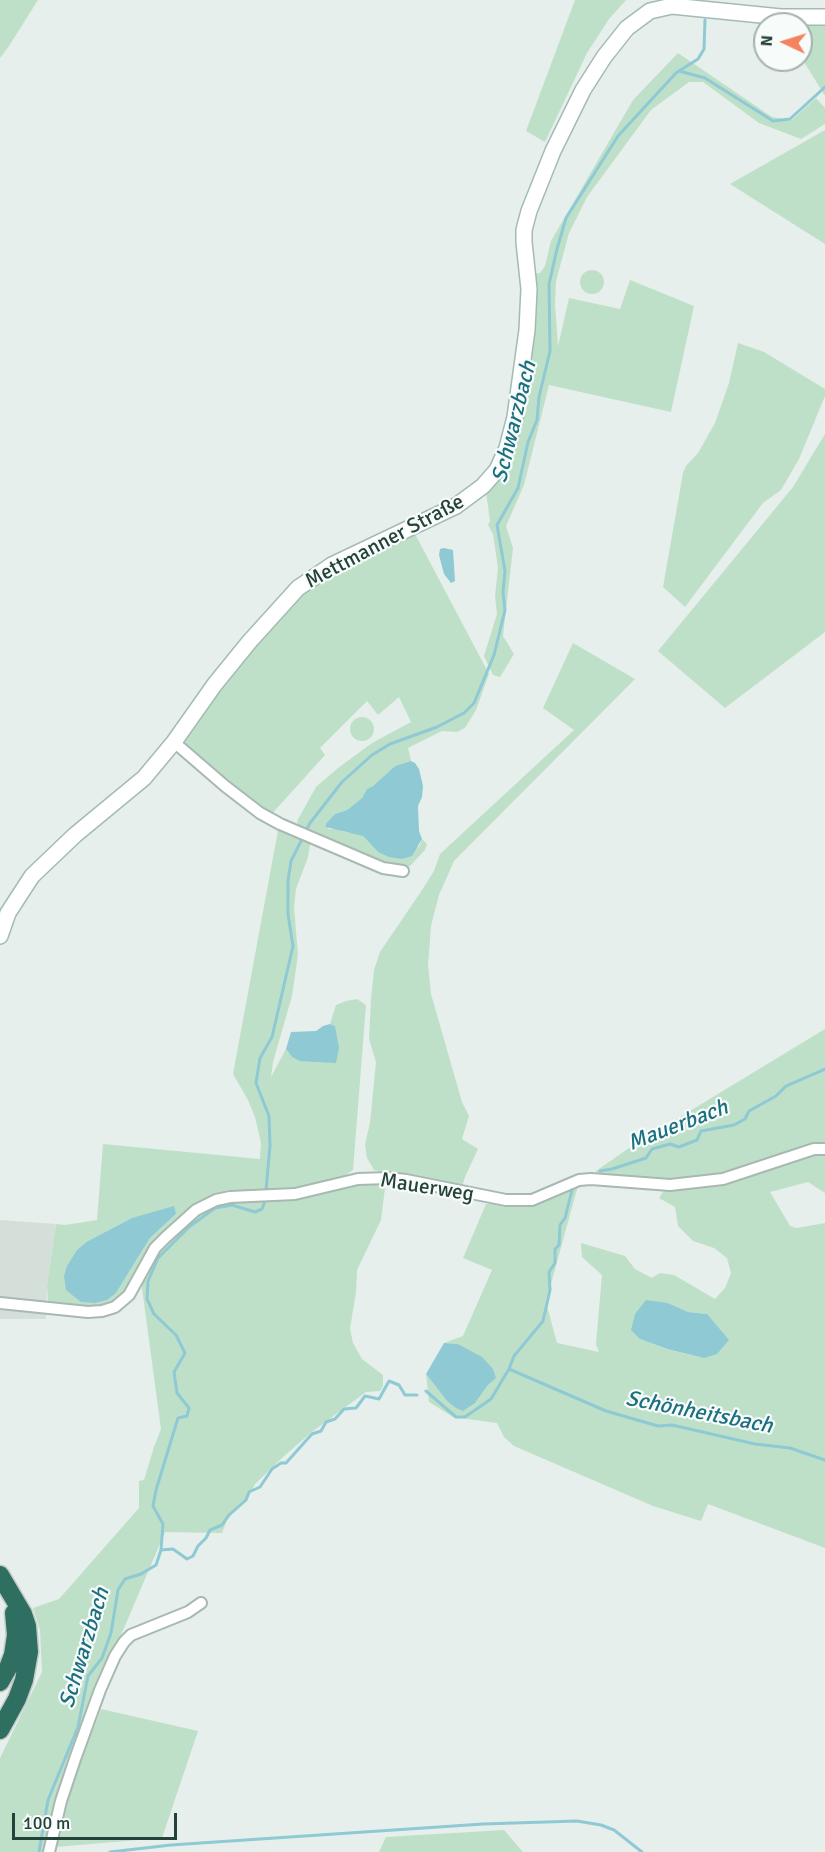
<!DOCTYPE html>
<html>
<head>
<meta charset="utf-8">
<style>
  body { margin:0 }
  #map { position:relative; width:825px; height:1852px; overflow:hidden; background:#e6efeb; font-family:Signika,sans-serif }
  canvas { display:block }
  .north { position:absolute; left:753px; top:12px; width:60px; height:60px; box-sizing:border-box; background:#f7fbf9; border:2px solid #a3b1ad; border-radius:50%; rotate:274deg; font-size:16px; font-weight:700; line-height:24px; text-align:center; color:#24423a }
  .north::after { content:''; display:block; margin:auto; width:21px; height:27px; background:#f4845f; clip-path:polygon(50% 0,100% 100%,50% 72%,0 100%) }
  .scale { position:absolute; left:12px; top:1813px; width:165px; height:27px; box-sizing:border-box; border:3px solid #24423a; border-top:0; padding-left:8px; font-size:18px; line-height:21px; white-space:nowrap; color:#24423a; -webkit-text-stroke:4px #f7fbf9; paint-order:stroke }
</style>
</head>
<body>
<div id="map">
<canvas width="825" height="1852"></canvas>
<div class="north">N</div>
<div class="scale">100 m</div>
</div>
<script>
const g = document.querySelector('canvas').getContext('2d');
g.lineJoin = 'round';
function fill(path, color) { g.fillStyle = color; g.fill(path, 'evenodd'); }
const toPath = rows => new Path2D(rows.map(r => 'M' + r).join(''));
function trace(path, color, width, dash) { g.strokeStyle = color; g.lineWidth = width; g.lineCap = dash ? 'butt' : 'round'; g.setLineDash(dash || []); g.stroke(path); }
function label(font, color, halo, rows, align = 'center') {
  g.font = font + ' Signika,sans-serif'; g.lineWidth = 4.5; g.setLineDash([]); g.textBaseline = 'middle'; g.strokeStyle = halo; g.fillStyle = color; for (const [text, x, y, turn = 0] of rows) {
    g.save(); g.translate(x, y); g.rotate((+turn || 0) * Math.PI / 180); g.textAlign = isNaN(turn) ? turn : align; if (halo) g.strokeText(text, 0, 0); g.fillText(text, 0, 0); g.restore();
  }
}
fill(toPath([
  [0,1220,56,1224,47,1285,46,1319,0,1319]
]), '#d4dfda');
fill(toPath([
  [0,0,38,0,9,46,0,58],
  [575,0,626,0,609,19,587,53,545,142,526,131],
  [825,24,825,96,801,57,801,25],
  [678,53,772,117,792,120,816,98,825,108,825,124,801,139,759,123,703,82,689,82,651,110,587,197,569,233,556,281,555,304,558,346,569,298,620,309,630,280,694,306,671,412,549,385,524,485,506,526,513,548,503,636,514,654,500,677,493,675,484,656,497,614,495,596,498,568,493,534,488,525,490,521,486,492,500,473,531,274,540,273,545,266,551,241,633,100],
  [825,130,825,244,730,184],
  '580 282a12 12 0 1 1 24 0a12 12 0 1 1-24 0Z',
  [738,343,764,352,825,389,825,396,799,459,781,490,763,503,685,607,663,587,683,473,686,466,698,453,715,423,729,383],
  [825,434,825,632,725,708,658,651,793,487],
  [414,532,489,674,476,710,465,728,457,732,442,731,408,748,411,761,395,766,373,786,367,789,362,798,347,810,335,814,328,829,339,829,344,832,356,833,363,836,378,852,419,847,422,839,427,844,425,850,410,866,399,868,384,866,299,828,297,821,316,787,338,768,372,743,411,722,399,697,378,715,367,701,320,748,325,755,269,817,180,740,217,686,309,584],
  [573,643,635,679,454,861,439,895,431,926,428,965,431,994,462,1102,469,1116,462,1139,478,1149,465,1177,462,1187,374,1170,367,1158,365,1144,370,1123,376,1062,369,1039,371,999,374,970,380,952,422,890,434,871,440,854,574,730,543,708],
  '350 729a12 12 0 1 1 24 0a12 12 0 1 1-24 0Z',
  [279,825,311,838,308,857,296,889,294,907,298,955,292,996,273,1062,271,1077,286,1049,292,1057,335,1026,330,1024,336,1005,346,1001,357,999,366,1005,353,1170,343,1177,296,1190,228,1190,213,1196,186,1213,125,1293,114,1303,93,1310,48,1305,47,1285,56,1224,65,1225,97,1220,103,1144,260,1159,261,1143,255,1117,248,1100,233,1074],
  [176,1214,150,1238,116,1293,88,1241,132,1218],
  [825,1029,825,1193,808,1182,770,1192,790,1226,797,1228,825,1223,825,1548,708,1504,701,1521,653,1506,514,1446,504,1437,497,1423,453,1417,429,1402,426,1374,447,1401,475,1403,488,1385,495,1378,458,1344,444,1343,463,1336,492,1270,463,1258,486,1204,505,1203,579,1182,546,1302,557,1343,599,1352,596,1344,602,1275,582,1257,581,1243,625,1256,635,1269,652,1278,660,1273,674,1275,715,1299,725,1288,731,1273,727,1258,714,1248,693,1241,678,1226,675,1207,659,1198,667,1186,595,1176,596,1171,629,1148],
  [668,1303,688,1312,707,1314,704,1358,666,1349,640,1339],
  [386,1180,381,1220,357,1270,356,1292,350,1329,353,1343,362,1359,383,1375,383,1386,380,1391,366,1392,313,1431,283,1457,255,1484,247,1500,228,1518,222,1533,165,1532,113,1654,46,1852,0,1852,0,1758,42,1672,40,1630,33,1608,59,1599,139,1508,139,1481,144,1480,154,1447,161,1429,141,1281,158,1251,203,1210,218,1204,357,1182],
  [101,1709,198,1731,162,1838,55,1847,67,1798],
  [504,1830,523,1852,379,1852,386,1837]
]), '#bfe0c8');
fill(toPath([
  [444,548,453,550,455,581,451,583,444,574,439,555,440,549],
  [411,761,415,763,419,769,423,786,422,797,418,806,419,831,422,839,412,856,402,859,389,857,378,852,363,836,326,827,326,824,335,814,347,810,362,798,367,789,373,786,395,766],
  [330,1024,335,1026,339,1048,336,1063,300,1061,292,1057,286,1049,291,1032,316,1031,323,1026],
  [174,1206,176,1214,150,1238,116,1293,107,1300,95,1303,81,1302,66,1290,64,1276,67,1266,77,1250,88,1241,132,1218],
  [646,1300,668,1303,688,1312,707,1314,729,1340,717,1354,704,1358,667,1349,640,1339,631,1330,635,1314],
  [444,1343,458,1344,482,1357,493,1369,496,1378,488,1385,475,1403,463,1411,456,1408,447,1401,426,1374]
]), '#8ec9d4');
trace(toPath([
  [679,71,705,78,773,121,790,119,825,87],
  [306,831,310,823,342,782,372,755,390,744,437,727,464,713,474,703,494,655,505,610,503,592,505,571,497,525,518,488,528,442,537,420,539,397,550,351,549,284,557,249,566,218,618,136,676,73,698,59,704,49,705,20],
  [600,1171,612,1169,646,1158,652,1149,670,1144,679,1147,697,1140,701,1131,734,1125,745,1119,749,1111,776,1096,786,1086,825,1069],
  [509,1369,514,1356,543,1321,550,1290,549,1272,555,1263,555,1249,559,1245,560,1225,565,1218,572,1190],
  [426,1391,456,1417,465,1417,491,1399,509,1369,606,1411,658,1426,672,1425,755,1444,790,1448,825,1460],
  [161,1550,173,1549,187,1559,193,1556,198,1546,206,1538,210,1530,222,1525,229,1515,246,1500,249,1492,260,1487,272,1469,281,1463,286,1463,312,1434,321,1431,326,1422,335,1419,344,1409,356,1408,365,1396,379,1399,389,1381,399,1385,405,1395,417,1395],
  [39,1852,48,1800,78,1727,88,1676,102,1658,111,1633,118,1590,125,1579,141,1574,156,1565,161,1550,163,1524,153,1506,156,1490,178,1418,187,1416,189,1408,177,1393,174,1372,185,1353,176,1335,154,1314,147,1299,148,1281,158,1258,189,1227,215,1208,232,1205,255,1212,262,1209,265,1201,270,1146,269,1116,256,1083,260,1058,272,1037,293,946,288,914,288,881,291,861,303,837],
  [110,1852,171,1845,483,1824,577,1821,601,1825,614,1830,642,1852]
]), '#8ec9d4', 3);
const minor = toPath([
  [174,742,225,786,260,813,280,824,383,868,403,871],
  [0,1303,88,1312,102,1311,115,1307,129,1295,155,1248,166,1237,196,1210,216,1200,230,1197,295,1194,358,1179,388,1178,406,1180,506,1200,532,1200,579,1180,591,1179,670,1185,723,1179,814,1149,825,1149],
  [49,1852,61,1801,75,1759,100,1690,115,1656,124,1642,131,1635,188,1612,201,1603]
]);
const secondary = toPath([
  [0,936,8,913,32,876,75,835,144,778,174,742,215,684,250,641,298,588,332,565,456,506,483,486,497,470,507,448,515,417,527,330,529,289,524,242,524,230,529,211,553,151,583,90,604,57,627,28,650,11,672,6,781,17,825,17]
]);
const motorway = toPath([
  [0,1575,23,1614,27,1626,29,1652,24,1680,17,1699,0,1730],
  [0,1682,8,1668,13,1655,16,1635,14,1613]
]);
trace(minor, '#a8b8b2', 14);
trace(secondary, '#a4bbb3', 18);
trace(motorway, '#c2cac8', 21);
trace(minor, '#fff', 10);
trace(secondary, '#fff', 15);
trace(motorway, '#2f6f62', 18);
label('21px', '#24423a', '#f7fbf9', [
  ["Mettmanner Straße",385,542,-28],
  ["Mauerweg",427,1188,9]
]);
label('italic 22px', '#1c6f80', '#f7fbf9', [
  ["Schwarzbach",515,422,-76],
  ["Mauerbach",678,1126,-21],
  ["Schönheitsbach",699,1413,11],
  ["Schwarzbach",85,1648,-73]
]);
</script>
</body>
</html>
